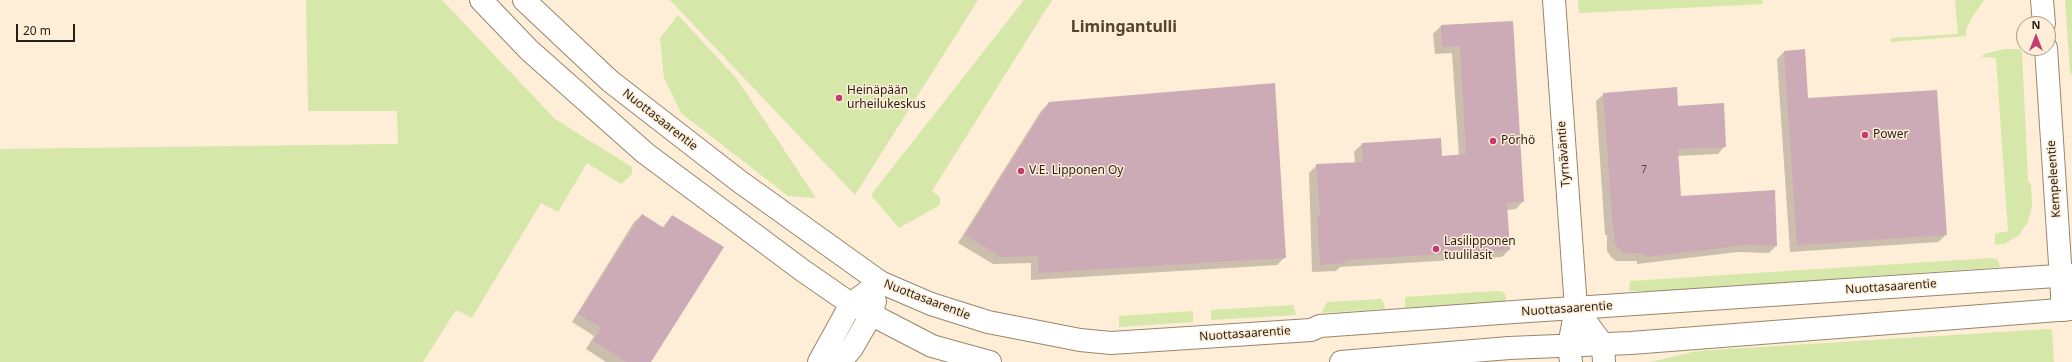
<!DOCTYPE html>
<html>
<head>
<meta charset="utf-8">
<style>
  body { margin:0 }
  #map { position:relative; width:2072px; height:362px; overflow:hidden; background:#feeed7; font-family:"Noto Sans",sans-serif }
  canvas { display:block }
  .north { position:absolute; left:2016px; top:16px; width:40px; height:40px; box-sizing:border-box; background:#feeed7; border:1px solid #a89b89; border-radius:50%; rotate:0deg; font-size:11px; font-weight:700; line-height:16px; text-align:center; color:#261f14 }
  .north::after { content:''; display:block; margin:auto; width:14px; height:18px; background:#c53a71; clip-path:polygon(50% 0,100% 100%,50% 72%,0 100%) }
  .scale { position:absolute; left:16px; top:24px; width:59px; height:18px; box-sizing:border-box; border:2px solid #261f14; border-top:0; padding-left:5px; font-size:12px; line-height:14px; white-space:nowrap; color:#261f14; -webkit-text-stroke:3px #feeed7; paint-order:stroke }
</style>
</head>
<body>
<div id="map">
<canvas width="2072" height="362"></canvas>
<div class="north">N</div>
<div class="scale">20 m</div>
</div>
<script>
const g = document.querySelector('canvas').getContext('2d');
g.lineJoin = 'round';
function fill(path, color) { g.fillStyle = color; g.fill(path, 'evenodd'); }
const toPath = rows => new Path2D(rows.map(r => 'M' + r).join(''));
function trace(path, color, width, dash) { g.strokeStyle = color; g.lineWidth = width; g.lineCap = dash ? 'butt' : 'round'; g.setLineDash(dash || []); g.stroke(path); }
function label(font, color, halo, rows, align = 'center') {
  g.font = font + ' "Noto Sans",sans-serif'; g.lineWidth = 3; g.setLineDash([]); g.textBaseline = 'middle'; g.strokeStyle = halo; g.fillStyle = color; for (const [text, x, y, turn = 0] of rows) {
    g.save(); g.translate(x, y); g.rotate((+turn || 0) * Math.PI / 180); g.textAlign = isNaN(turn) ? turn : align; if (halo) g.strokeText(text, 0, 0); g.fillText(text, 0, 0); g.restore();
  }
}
fill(toPath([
  [306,0,442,0,555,119,632,167,632,174,621,184,587,163,558,212,541,203,472,318,456,310,423,362,0,362,0,149,398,144,397,111,308,111],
  [670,0,978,0,855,195],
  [1024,0,1052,0,932,191,940,197,940,205,899,228,871,195],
  [1578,0,1762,0,1763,4,1579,13],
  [1955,0,1984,0,1971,19,1966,30,1966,36,1891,42,1891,38,1958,34],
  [2065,0,2072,0,2072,76,2070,72],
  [678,15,737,79,816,198,788,196,681,113,664,78,660,38],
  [2005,49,2019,49,2022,52,2028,181,2031,184,2032,207,2028,222,2019,235,2006,243,1995,245,1995,234,2008,231,1996,58,1981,57,1984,54],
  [1992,258,1998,260,2000,267,1665,291,1629,291,1630,281],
  [1496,291,1504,292,1506,296,1506,301,1405,308,1405,297],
  [1381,299,1384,303,1385,309,1321,313,1327,302],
  [1293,305,1296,315,1211,320,1211,310],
  [1193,311,1193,322,1119,327,1119,316],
  [2049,329,2052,330,2054,362,1650,362,1697,351]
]), '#d5e7a9');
fill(toPath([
  [1512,22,1523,201,1516,209,1507,210,1509,250,1502,257,1340,267,1336,271,1312,272,1309,173,1317,165,1355,163,1354,152,1362,144,1440,140,1441,157,1459,156,1452,53,1435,54,1433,34,1441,26],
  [1785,51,1807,99,1946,235,1938,242,1790,252,1777,59],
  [1604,94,1677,107,1725,146,1718,154,1677,156,1680,197,1776,246,1769,253,1738,252,1637,264,1637,261,1616,261,1611,257,1607,251,1607,235,1605,235,1596,101],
  [1049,103,1285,257,1277,265,1031,280,1031,263,993,264,958,243,1041,111],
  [642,215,662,228,672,216,650,362,606,362,586,349,594,336,572,322,634,222]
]), '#0003');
fill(toPath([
  [1513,21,1524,202,1507,203,1510,250,1345,260,1345,263,1320,265,1317,216,1320,216,1316,164,1363,162,1362,143,1441,138,1442,156,1466,154,1460,46,1442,47,1441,25],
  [1805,49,1808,98,1937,90,1947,235,1797,245,1784,51],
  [1275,83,1286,258,1038,273,1038,256,1001,257,965,235,1049,102],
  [1677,87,1678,106,1724,103,1726,147,1678,149,1681,196,1775,190,1777,246,1746,245,1645,257,1645,254,1624,253,1619,249,1614,243,1614,228,1613,228,1603,93],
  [642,214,664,228,672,215,724,247,651,362,626,362,593,341,601,328,578,314]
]), '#ccaab6');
const minor = toPath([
  [1554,0,1576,308,1569,346,1571,362],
  [2042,0,2044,24],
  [2046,48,2063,310],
  [1576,308,1603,345,1604,362]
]);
const tertiary = toPath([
  [481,0,529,50,645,153,802,270,851,304],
  [524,0,610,81,739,181,880,282]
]);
const secondary = toPath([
  [880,282,931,304,988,322,1080,340,1111,343,1311,330,1320,326,1514,312,2072,275],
  [851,304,932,346,990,362],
  [819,362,851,304,880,282],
  [840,362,852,348,871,315,875,301],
  [1341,362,1509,348,1631,343,2072,309]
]);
trace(minor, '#98866c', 24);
trace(tertiary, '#98866c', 24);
trace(secondary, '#98866c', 24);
trace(minor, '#fff', 22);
trace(tertiary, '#fff', 22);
trace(secondary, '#fff', 22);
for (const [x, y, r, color] of [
  [839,98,4,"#c53a71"],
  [1865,135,4,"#c53a71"],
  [1493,141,4,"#c53a71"],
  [1021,171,4,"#c53a71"],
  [1436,249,4,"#c53a71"]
]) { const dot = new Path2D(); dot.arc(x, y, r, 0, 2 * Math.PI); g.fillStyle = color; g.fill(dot); trace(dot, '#feeed7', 1.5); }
label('10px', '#50423c', null, [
  ["7",1644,170]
]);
label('12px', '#261f14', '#feeed7', [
  ["Heinäpään",847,91],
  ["urheilukeskus",847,105],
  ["Power",1873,135],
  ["Pörhö",1501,141],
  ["V.E. Lipponen Oy",1029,171],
  ["Lasilipponen",1444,242],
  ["tuulilasit",1444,256]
], 'left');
label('12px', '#261f14', '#feeed7', [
  ["Nuottasaarentie",660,120,38],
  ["Tyrnäväntie",1564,154,-94],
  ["Kempeleentie",2054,179,-94],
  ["Nuottasaarentie",1891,287,-4],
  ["Nuottasaarentie",927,300,21],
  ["Nuottasaarentie",1567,309,-4],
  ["Nuottasaarentie",1245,334,-4]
]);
label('bold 16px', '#54442c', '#feeed7', [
  ["Limingantulli",1124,27]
]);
</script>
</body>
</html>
